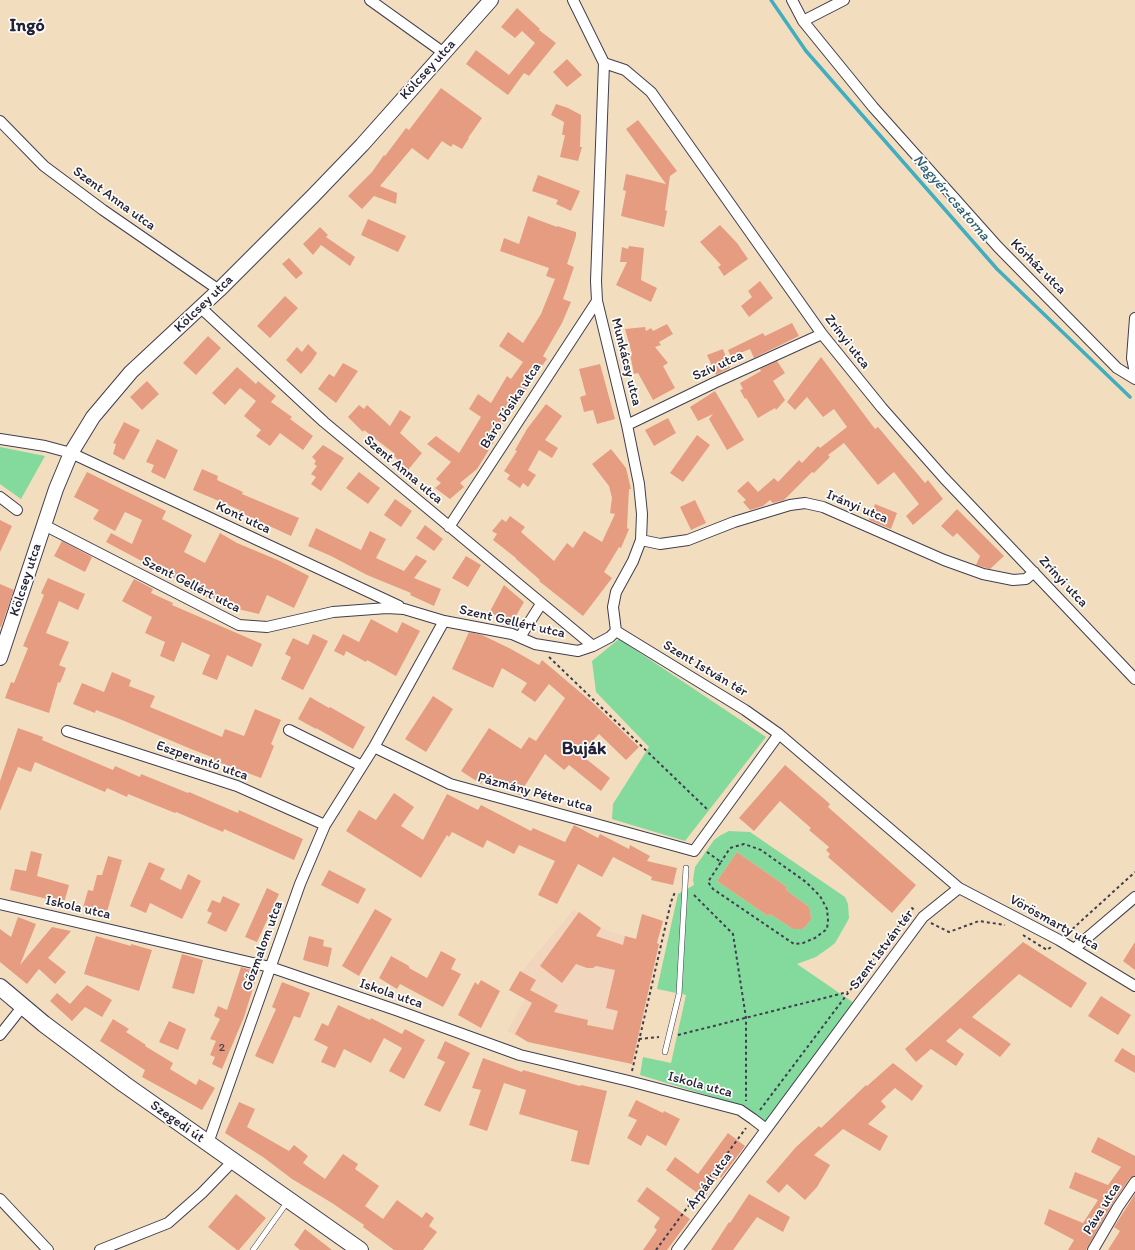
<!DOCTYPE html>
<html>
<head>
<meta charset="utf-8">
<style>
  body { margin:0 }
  canvas { display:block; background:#f2debf }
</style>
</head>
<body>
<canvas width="1135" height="1250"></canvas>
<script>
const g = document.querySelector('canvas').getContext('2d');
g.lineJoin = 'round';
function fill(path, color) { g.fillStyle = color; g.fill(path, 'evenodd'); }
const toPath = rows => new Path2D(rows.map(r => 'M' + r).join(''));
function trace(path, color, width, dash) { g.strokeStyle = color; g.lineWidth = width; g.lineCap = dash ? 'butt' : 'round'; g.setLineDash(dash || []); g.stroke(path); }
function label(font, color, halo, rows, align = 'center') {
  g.font = font + ' Itim,sans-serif'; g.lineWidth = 3.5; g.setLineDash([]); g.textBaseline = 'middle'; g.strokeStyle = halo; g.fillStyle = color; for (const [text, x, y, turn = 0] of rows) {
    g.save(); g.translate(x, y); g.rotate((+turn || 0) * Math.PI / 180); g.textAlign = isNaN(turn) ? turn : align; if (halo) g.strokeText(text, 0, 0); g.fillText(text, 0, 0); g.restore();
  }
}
fill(toPath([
  [574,909,601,928,625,936,659,944,632,1064,528,1042,507,1031,525,999,514,993,516,978]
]), '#f1d5bd');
fill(toPath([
  [0,447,45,456,21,499,0,484],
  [619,639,766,737,685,841,612,819,613,804,649,747,596,692,592,661],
  [729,831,750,832,845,897,848,904,849,918,846,924,835,943,830,947,816,957,797,964,854,1003,766,1122,743,1106,640,1075,643,1057,671,1063,686,995,657,989,678,894,694,885,693,880,695,867,714,840,721,835],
  [737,852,787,887,786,890,808,906,810,910,811,919,806,926,802,929,793,929,770,914,768,916,717,881]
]), '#84d99d');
trace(toPath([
  [771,0,806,51,997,269,1130,397]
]), '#41adbf', 3.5);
fill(toPath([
  [517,8,540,29,539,30,556,43,529,76,524,73,508,95,466,64,476,50,509,75,535,43,522,31,515,38,501,27],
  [567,59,582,75,567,87,553,72],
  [441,88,482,118,468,138,469,138,462,149,453,144,451,147,442,141,428,160,412,148,380,186,397,193,396,204,374,196,362,209,348,196,372,172,384,155,385,156,406,128,409,130],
  [556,104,568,108,581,115,580,147,582,147,578,161,560,157,565,135,562,135,564,122,551,115],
  [638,120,677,171,670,176,665,210,667,211,664,227,621,216,626,191,623,190,626,174,666,184,626,129],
  [538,175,580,191,571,211,556,204,558,200,532,191],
  [528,216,557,227,557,226,576,232,576,236,567,264,574,267,563,299,571,302,562,323,543,356,547,359,533,378,517,406,515,405,493,439,495,440,477,469,460,483,464,487,450,499,435,488,441,483,436,479,451,462,427,444,436,436,459,453,481,417,469,409,478,394,491,403,507,376,511,379,523,362,499,346,508,332,523,343,541,314,555,279,546,276,549,268,500,251,504,238,519,244],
  [368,219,406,236,398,252,361,235],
  [720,225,737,243,748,259,724,276,718,267,721,265,700,242],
  [320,227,328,235,326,237,355,257,350,266,321,245,313,255,303,244],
  [629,246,644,248,641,280,657,288,651,302,616,285,627,262,620,262,622,247,628,249],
  [289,258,303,273,296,279,282,264],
  [760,281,773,298,749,317,741,306,752,297,748,291],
  [285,296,298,308,270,338,257,326],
  [792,323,799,336,754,358,750,349,731,357,728,350,763,333,765,336],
  [667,324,673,334,659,342,661,345,655,347,668,363,663,366,675,388,653,400,638,373,634,374,630,354,632,354,625,329,645,327,646,331,651,328,653,331],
  [208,336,221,348,196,375,183,363],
  [308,344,317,353,312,361,301,374,286,360,297,347,302,352],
  [723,349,730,368,716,375,707,355],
  [821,357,875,429,878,427,925,483,928,480,943,499,913,525,906,516,919,504,894,472,878,485,844,443,828,455,830,457,814,473,812,472,784,500,773,503,770,500,763,506,750,510,743,502,746,500,737,491,748,481,758,492,774,478,778,482,799,460,802,463,818,446,820,448,847,427,834,409,823,417,807,397,795,410,787,402],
  [777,361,785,373,773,381,785,400,776,410,775,408,758,418,746,398,745,399,740,390,743,389,740,383,761,371,760,369],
  [343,363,358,371,336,403,318,389,329,374,334,377],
  [600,364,615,419,597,424,593,410,584,412,580,397,586,395,579,369],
  [237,367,256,384,258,381,276,396,271,402,292,417,290,419,313,436,303,450,280,433,270,446,256,436,261,430,244,416,256,401,240,388,225,405,212,393],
  [147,381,159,394,142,410,130,397],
  [715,391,744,440,727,450,709,419,713,414,698,421,690,407],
  [546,404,562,416,545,440,558,448,552,458,539,450,528,470,536,475,528,487,523,483,520,488,507,479,510,475,504,471,517,451,515,450,527,429],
  [359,405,364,409,367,405,390,426,400,410,411,417,400,433,422,453,408,470,394,456,395,454,364,430,363,432,348,417],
  [668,418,676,433,654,446,645,430],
  [124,422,140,430,124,460,113,454,116,444,113,443],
  [697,435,710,445,683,482,670,473],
  [157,439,178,450,165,479,151,472,154,465,146,462],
  [323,445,344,458,321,491,311,484,316,477,311,474,317,466,314,464,316,461,312,457],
  [611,449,626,468,631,489,629,489,627,528,629,529,621,548,619,547,604,572,612,578,583,616,539,581,540,580,516,559,516,558,493,540,497,534,492,531,502,519,506,522,510,516,525,527,521,532,554,561,567,543,573,548,584,531,602,542,615,514,610,513,612,498,609,486,592,464],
  [202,469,218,476,217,480,243,492,242,494,299,518,291,536,239,512,240,510,193,490],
  [87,472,166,511,162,519,192,535,184,552,205,563,220,533,237,543,280,561,309,576,294,608,267,595,259,614,238,609,209,596,208,598,175,581,176,579,151,566,106,542,111,533,132,544,142,520,125,512,115,531,93,519,99,510,74,497],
  [359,472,380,488,368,504,346,488],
  [395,499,412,511,401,527,384,515],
  [695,500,706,523,691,530,680,507],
  [875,504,897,513,891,529,869,520],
  [957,509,1004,556,990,569,976,565,980,556,957,533,953,537,941,526],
  [0,520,12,526,0,552],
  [425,525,443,539,434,551,416,538],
  [316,528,361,550,370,531,386,539,376,558,404,571,416,555,427,561,414,578,441,589,434,606,410,595,411,593,367,575,331,556,308,546],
  [62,541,92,557,85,572,54,556],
  [466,556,481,565,468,587,452,578],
  [48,578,85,594,78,610,59,601,46,633,69,642,59,665,66,668,60,683,58,682,49,713,5,698,11,682,14,683,28,648,23,646,44,595,41,593],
  [134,579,153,589,151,593,173,603,172,605,262,644,252,667,227,655,217,680,202,674,210,655,182,642,174,662,160,656,165,642,145,633,152,617,122,601],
  [0,584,14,590,1,627,0,627],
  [504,585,524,602,513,621,489,613],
  [371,619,397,633,402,622,420,631,396,676,367,660,366,662,346,651,344,656,334,651,343,634,359,642],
  [469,632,482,635,511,649,539,665,542,660,593,703,639,747,626,760,599,734,580,754,610,778,601,791,569,765,564,770,545,754,519,795,487,774,481,784,461,771,489,728,521,749,529,737,536,741,565,698,549,684,535,702,521,692,527,683,502,668,493,688,452,669],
  [313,634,328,641,303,690,281,679,291,657,285,654,293,638,308,645],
  [112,672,131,680,129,686,155,696,150,707,222,737,225,729,244,736,255,709,281,720,271,744,274,746,261,778,213,760,214,758,191,749,122,720,96,710,95,713,73,704,82,683,104,692],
  [433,696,453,709,426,752,405,739],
  [310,697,329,708,330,707,365,727,353,749,316,728,316,729,298,719],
  [18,728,43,737,42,740,113,770,115,766,140,777,141,774,188,793,189,792,238,813,239,810,303,839,294,860,224,829,223,832,176,812,175,813,128,794,127,797,107,788,105,792,35,762,31,772,18,767,0,811,0,781],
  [785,765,830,804,828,807,916,885,892,913,828,857,830,854,826,850,829,847,809,830,811,828,780,801,754,831,739,818],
  [394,793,414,807,401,826,423,840,447,794,478,810,481,805,531,831,533,828,565,842,574,825,598,838,600,834,629,849,630,845,650,856,647,861,677,868,673,885,651,880,652,877,613,857,602,877,578,864,557,904,538,895,555,861,519,845,514,854,487,840,483,848,452,832,449,837,447,835,421,878,346,831,359,810,376,820],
  [31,851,42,854,37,876,69,885,64,903,10,890,15,869,26,871],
  [737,852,787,887,786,890,808,906,810,910,811,919,806,926,802,929,793,929,770,914,768,916,717,881],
  [108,856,122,860,106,915,83,908,88,890,93,891,97,875,102,875],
  [149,862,165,869,160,879,181,890,188,874,201,881,182,919,150,903,146,913,130,906],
  [329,870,366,889,358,904,321,885],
  [267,888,279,894,257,942,245,937],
  [223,896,240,904,226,932,207,923,212,913,207,911,212,900,220,903],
  [375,909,392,919,359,976,342,966],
  [579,912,601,928,596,936,623,945,625,936,636,939,642,914,663,921,657,943,659,944,632,1064,528,1042,515,1034,532,1003,509,990,520,971,536,980,530,990,558,1005,554,1012,588,1020,587,1025,613,1030,618,1011,606,1008,615,970,596,966,593,968,587,968,576,964,562,983,540,966],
  [18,917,36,924,20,965,52,927,71,931,48,958,66,972,55,984,39,969,27,984,0,962,0,929,11,937],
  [96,936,131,946,131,944,152,950,139,991,84,974],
  [309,936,324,940,323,946,332,948,328,967,303,960],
  [1023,942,1087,983,1071,1008,1019,974,972,1017,1011,1044,1000,1057,960,1028,946,1041,964,1054,956,1066,931,1049,916,1062,905,1049],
  [1135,942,1135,970,1123,961],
  [441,951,456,959,451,969,461,974,443,1007,400,984,397,989,379,978,391,956,409,966,409,968,427,978],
  [182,954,203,960,194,994,172,988],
  [241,967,258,972,244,1017,222,1069,212,1064,215,1057,210,1055,216,1041,210,1039,220,1019,214,1016,218,1006,227,1010],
  [481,980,500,991,481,1028,458,1015,475,982,478,985],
  [282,982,310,993,300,1018,294,1016,273,1064,255,1056,276,1009,272,1007],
  [87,985,112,1000,102,1017,85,1007,72,1021,50,1001,57,993,70,1004],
  [1101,996,1131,1015,1118,1035,1088,1016],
  [338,1005,370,1020,371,1018,402,1034,405,1029,425,1040,404,1079,389,1071,402,1048,384,1038,371,1063,344,1049,335,1068,321,1062,328,1047,314,1040,322,1023,328,1026],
  [113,1019,129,1029,126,1032,146,1045,145,1046,173,1063,170,1069,196,1085,199,1079,215,1088,202,1110,142,1077,145,1070,100,1041],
  [169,1021,186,1029,178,1050,159,1042],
  [445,1041,470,1053,440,1112,424,1105,445,1062,437,1058],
  [1122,1048,1135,1056,1135,1073,1114,1061],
  [483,1058,522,1072,523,1070,580,1086,581,1085,607,1091,589,1165,571,1161,578,1131,519,1114,526,1090,504,1083,487,1131,469,1125,481,1090,472,1088],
  [893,1063,923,1086,912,1101,895,1088,881,1101,886,1107,868,1124,888,1136,880,1151,843,1129,814,1155,830,1165,817,1187,805,1200,787,1184,779,1193,766,1182,796,1147,819,1126,821,1128,866,1085,867,1086],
  [636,1100,663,1113,664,1111,680,1119,666,1146,647,1135,641,1146,627,1138,637,1120,628,1116],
  [239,1102,255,1109,247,1127,289,1151,294,1145,308,1156,303,1163,325,1179,343,1154,358,1164,355,1169,379,1186,365,1206,383,1219,397,1200,422,1218,426,1212,434,1218,429,1226,437,1232,423,1250,394,1250,363,1227,364,1225,332,1203,292,1179,263,1157,225,1133],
  [728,1133,745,1146,721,1178,719,1176,704,1198,666,1170,675,1157,698,1174],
  [1098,1137,1135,1156,1135,1176,1130,1178,1113,1203,1086,1250,1068,1250,1074,1240,1044,1224,1049,1209,1083,1223,1098,1200,1069,1188,1075,1172,1108,1185,1121,1167,1091,1152],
  [647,1187,690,1219,667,1250,643,1250,657,1230,654,1227,660,1218,637,1201],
  [236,1194,266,1218,239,1250,237,1250,208,1227],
  [749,1194,790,1217,783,1232,757,1217,733,1250,711,1250,729,1222,730,1223],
  [1135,1194,1135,1250,1108,1250,1120,1231,1114,1227],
  [305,1229,332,1250,300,1250,294,1245]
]), '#e69c81');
const service = toPath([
  [665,1052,679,994,686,868],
  [253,1250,288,1201]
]);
const minor = toPath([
  [370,0,444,53],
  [573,0,604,63,625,70,651,92,822,334,882,408,944,478,1135,679],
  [792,0,803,21,873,107,998,247,1117,368,1135,379],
  [803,21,844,0],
  [0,121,44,166,103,210,219,290],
  [201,308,324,422,593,646],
  [1135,318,1132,358,1135,373],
  [627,425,714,383,822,334],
  [0,439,45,446,71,453,399,606],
  [0,497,17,510],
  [44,525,239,625,267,627,333,612,387,608,404,609,444,621,512,634,535,644,578,651,593,646,610,637,616,631,613,607,616,592,633,561,641,540,642,514,639,484,627,425,597,301,596,281,604,63],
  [449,527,597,301],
  [641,540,660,544,688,540,734,522,790,505,805,503,823,507,944,560,983,574,1013,580,1026,579,1034,572],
  [616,631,745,710,779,734,959,888,1059,940,1135,986],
  [520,637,541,604],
  [289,730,362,766],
  [67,731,237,786,325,825],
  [374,747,450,784,694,851,779,734],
  [0,904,270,967,396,1010,520,1055,629,1081,740,1110,753,1119,766,1129],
  [1074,949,1135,897],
  [0,1035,23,1006],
  [208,1143,300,884,325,825,374,747,444,621],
  [0,1199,48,1250],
  [100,1250,168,1223,202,1193,233,1161],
  [677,1250,923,917,959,888],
  [1093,1250,1118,1207,1135,1182]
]);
const secondary = toPath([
  [0,658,56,489,71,453,93,417,131,372,219,290,313,196,362,145,491,0]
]);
const primary = toPath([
  [0,987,44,1024,124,1084,360,1250]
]);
trace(service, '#413e4f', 6);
trace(minor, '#413e4f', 12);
trace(secondary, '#413e4f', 16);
trace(primary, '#413e4f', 18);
trace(toPath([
  [549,657,709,811],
  [707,852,721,862,708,882,713,889,794,944,803,943,815,938,827,929,828,920,827,909,820,896,806,882,761,850,744,844,730,848,721,862],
  [694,895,733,934,746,1018,746,1101],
  [931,923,949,932,979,921,1005,925],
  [1068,933,1135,872],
  [1023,935,1047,950,1051,947],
  [678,1035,848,992],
  [639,1039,659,1037],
  [632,1071,671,902,675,892],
  [760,1110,912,908,915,911],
  [656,1250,746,1128]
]), '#413e4f', 2, [3, 3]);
trace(service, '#fff', 5);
trace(minor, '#fff', 10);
trace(secondary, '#fff', 14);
trace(primary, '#fff', 16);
label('12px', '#53404c', null, [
  ["2",222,1048]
]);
label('14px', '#22223b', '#fdfcf7', [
  ["Kölcsey utca",428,70,-48],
  ["Szent Anna utca",114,199,36],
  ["Kórház utca",1038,267,45],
  ["Kölcsey utca",204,304,-44],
  ["Zrínyi utca",847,342,52],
  ["Munkácsy utca",626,362,76],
  ["Szív utca",718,366,-25],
  ["Báró Jósika utca",511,406,-57],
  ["Szent Anna utca",403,470,40],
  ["Irányi utca",857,507,23],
  ["Kont utca",243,518,25],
  ["Kölcsey utca",26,580,-72],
  ["Zrínyi utca",1063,582,47],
  ["Szent Gellért utca",191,585,27],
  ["Szent Gellért utca",512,622,13],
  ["Szent István tér",705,669,31],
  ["Eszperantó utca",202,761,19],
  ["Pázmány Péter utca",535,793,15],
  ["Iskola utca",78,908,13],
  ["Vörösmarty utca",1054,923,29],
  ["Gőzmalom utca",263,946,-70],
  ["Szent István tér",882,950,-53],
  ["Iskola utca",391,994,19],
  ["Iskola utca",700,1085,15],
  ["Szegedi út",177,1122,35],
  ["Árpád utca",710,1181,-54],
  ["Páva utca",1102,1209,-58]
]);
label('italic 15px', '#306176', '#fdfcf7', [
  ["Nagyér-csatorna",951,198,49]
]);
label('bold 18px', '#22223b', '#fdfcf7', [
  ["Ingó",27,26],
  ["Buják",584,749]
]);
</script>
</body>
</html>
